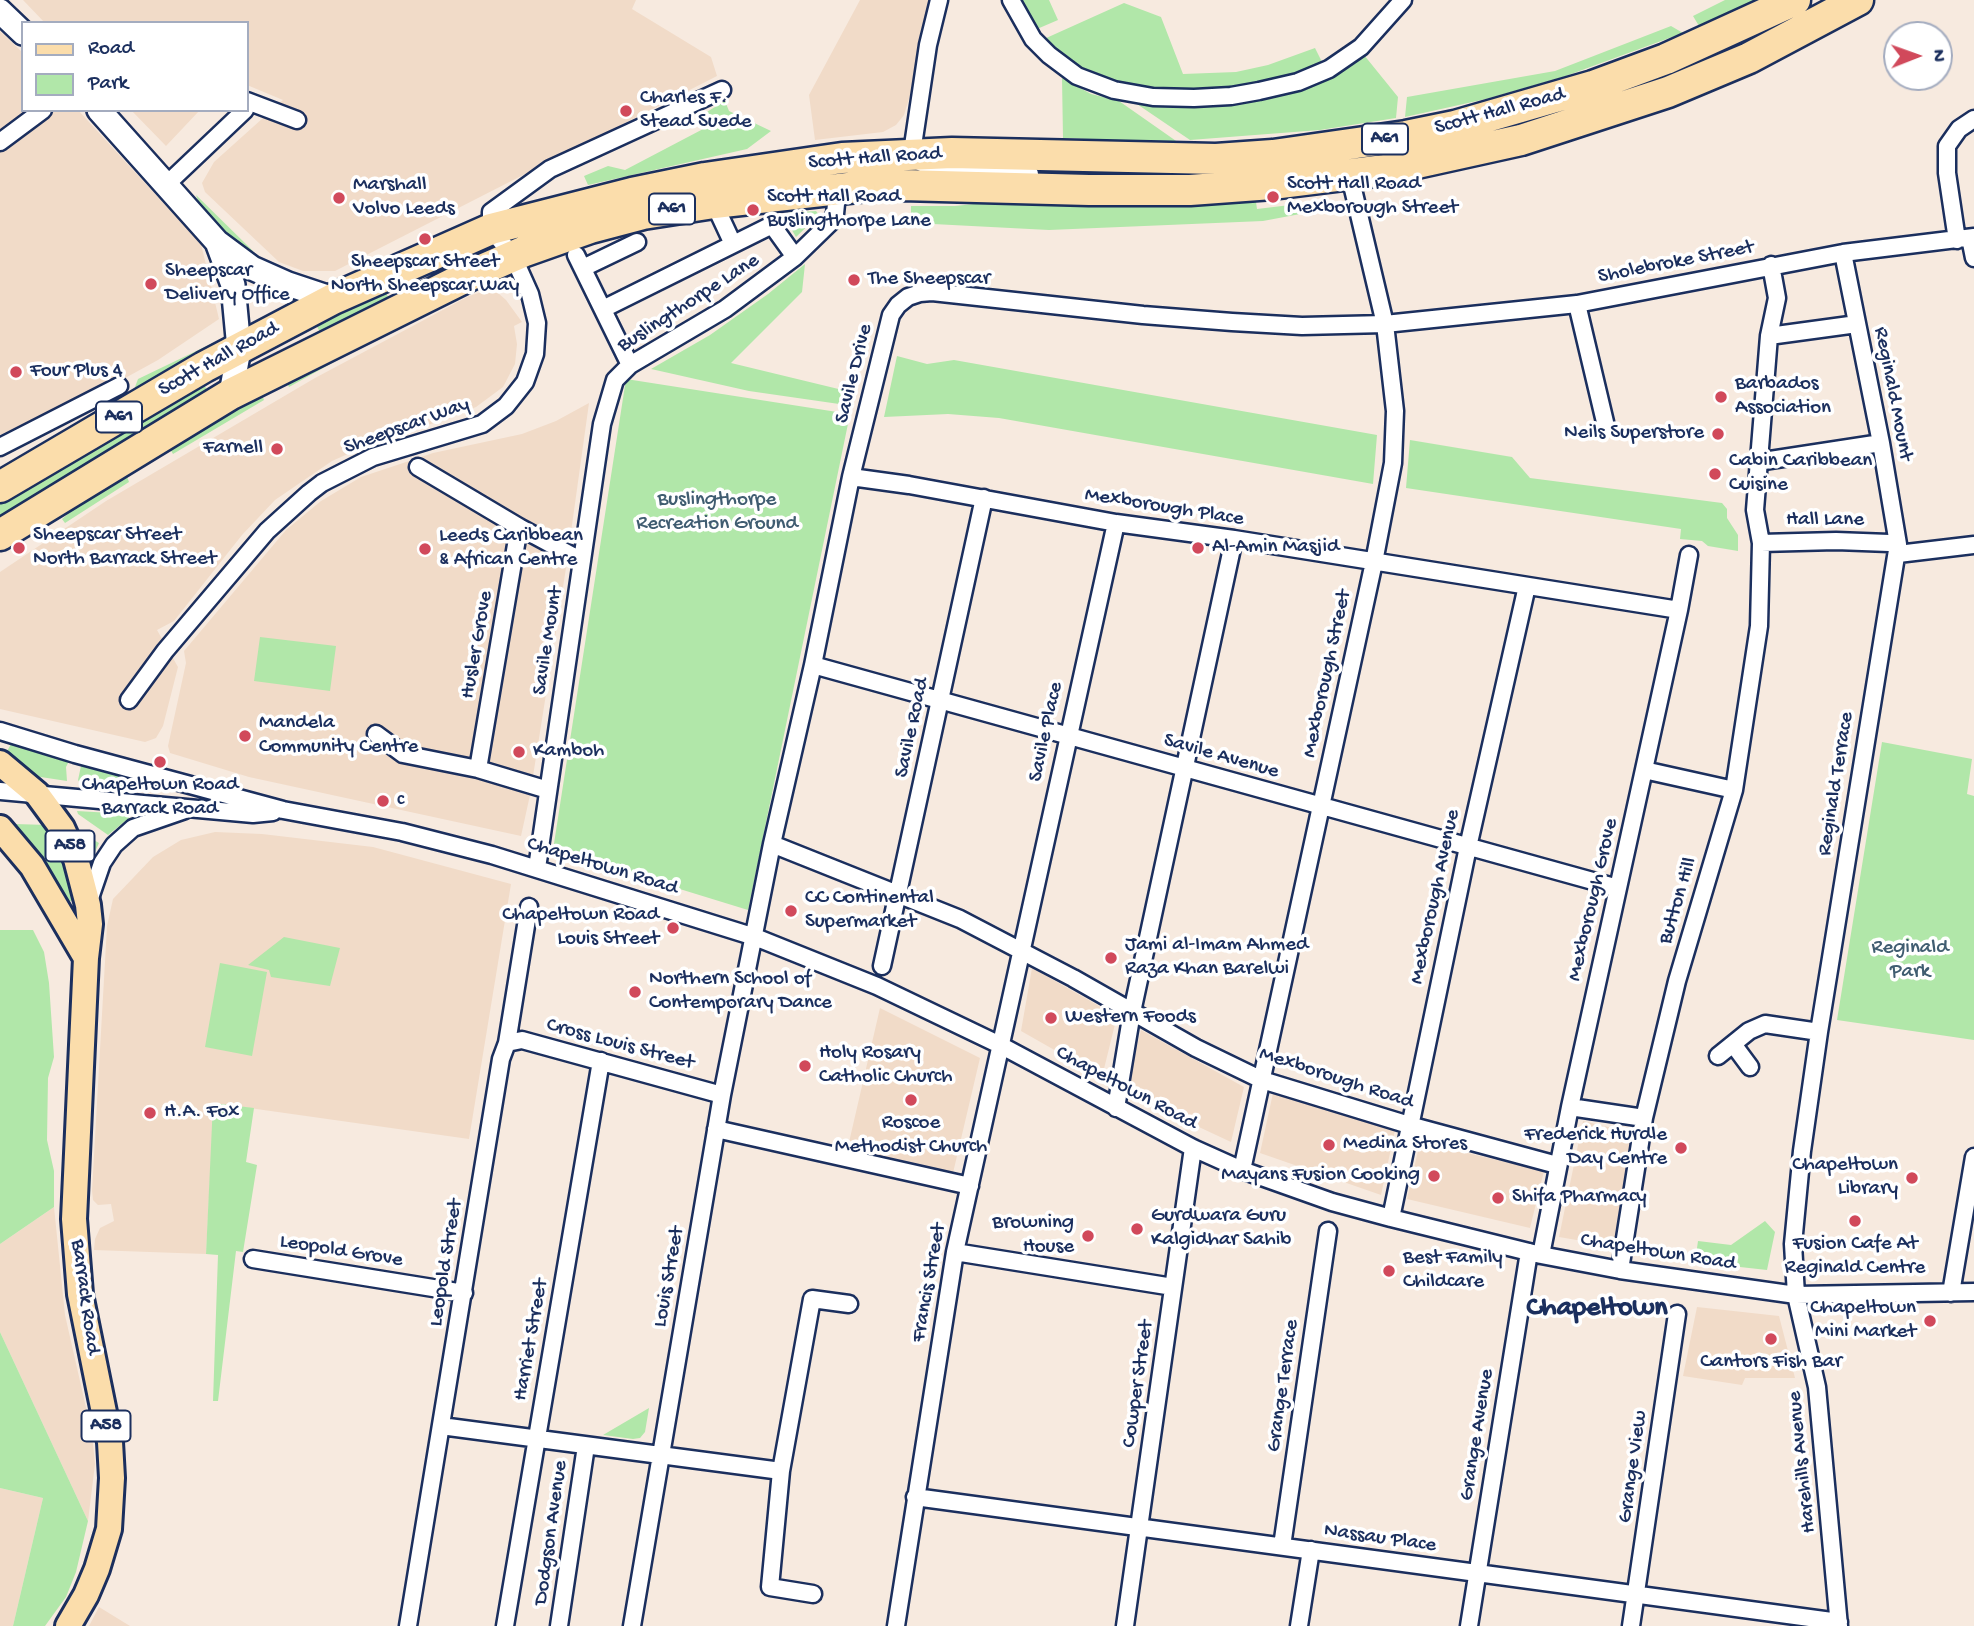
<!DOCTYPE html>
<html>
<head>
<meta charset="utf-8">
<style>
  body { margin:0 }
  #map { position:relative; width:1974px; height:1626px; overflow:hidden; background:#f7eadf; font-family:"Gochi Hand",sans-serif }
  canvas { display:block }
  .legend { position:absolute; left:21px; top:21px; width:228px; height:91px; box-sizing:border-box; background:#fff; border:2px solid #a4acbf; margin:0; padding:9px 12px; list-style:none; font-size:21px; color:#1b2f5e }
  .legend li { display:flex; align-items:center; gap:14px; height:35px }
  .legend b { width:35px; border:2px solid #a4acbf }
  .north { position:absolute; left:1883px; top:21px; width:70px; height:70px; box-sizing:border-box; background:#fff; border:2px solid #a4acbf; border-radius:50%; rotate:89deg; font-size:19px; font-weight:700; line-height:28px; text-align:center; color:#1b2f5e }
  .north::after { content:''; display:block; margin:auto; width:24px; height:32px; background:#d1495b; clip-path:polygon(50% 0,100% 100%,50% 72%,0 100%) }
</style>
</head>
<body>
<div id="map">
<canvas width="1974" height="1626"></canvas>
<ul class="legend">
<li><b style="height:9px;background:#fbddab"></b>Road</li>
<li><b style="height:19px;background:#b1e7a9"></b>Park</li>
</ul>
<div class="north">N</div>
</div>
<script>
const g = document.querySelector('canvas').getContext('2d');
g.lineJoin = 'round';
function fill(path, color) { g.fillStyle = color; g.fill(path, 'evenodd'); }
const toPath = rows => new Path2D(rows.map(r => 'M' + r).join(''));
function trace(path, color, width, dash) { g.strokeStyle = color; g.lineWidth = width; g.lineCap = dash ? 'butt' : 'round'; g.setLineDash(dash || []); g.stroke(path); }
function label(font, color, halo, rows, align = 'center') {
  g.font = font + ' "Gochi Hand",sans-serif'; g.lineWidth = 7; g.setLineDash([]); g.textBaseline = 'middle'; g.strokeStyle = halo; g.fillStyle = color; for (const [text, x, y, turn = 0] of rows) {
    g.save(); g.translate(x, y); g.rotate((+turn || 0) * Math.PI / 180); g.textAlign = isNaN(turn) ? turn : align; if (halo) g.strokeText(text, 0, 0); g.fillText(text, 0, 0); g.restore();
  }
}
fill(toPath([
  [23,0,636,0,632,9,711,57,717,76,335,271,303,271,279,262,205,192,202,183,214,162,283,100,247,85,247,23,45,23],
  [860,0,930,0,911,92,904,115,896,125,883,132,815,140,809,95],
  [0,31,23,53,23,110,78,110,201,244,219,319,158,360,127,377,0,435],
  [131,110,200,110,166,146],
  [485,291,498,293,506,300,522,322,514,326,517,344,515,364,503,387,476,407,448,419,386,437,332,461,275,500,242,535,174,621,157,630,178,667,163,726,156,738,145,742,0,709,0,572,106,501,315,378,469,296],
  [589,403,566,568,530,795,521,836,249,777,170,753,168,746,186,663,184,651,286,530,321,501,361,477,433,453,522,434,556,421],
  [215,832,262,834,373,847,511,884,469,1139,214,1103,206,1254,94,1250,95,1239,100,1228,114,1221,111,1204,98,1205,93,1200,92,1191,107,926,113,899,153,857,181,840],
  [1032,968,1117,1016,1102,1077,1021,1031],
  [880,1008,980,1058,953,1173,847,1151],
  [1141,1030,1244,1087,1231,1142,1126,1093],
  [1273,1093,1395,1130,1381,1195,1260,1153],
  [1583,1121,1633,1133,1617,1247,1559,1237],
  [1420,1142,1544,1171,1530,1228,1407,1199],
  [54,1207,65,1315,92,1434,95,1464,88,1521,0,1332,0,1244],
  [1697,1307,1779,1316,1795,1378,1745,1378,1742,1385,1683,1376],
  [0,1488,43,1498,13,1626,0,1626],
  [99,1607,130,1626,89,1626]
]), '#f1dbc8');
fill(toPath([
  [1022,0,1049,0,1058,20,1037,29],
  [1725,0,1755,0,1699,26,1693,16],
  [1124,3,1161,17,1183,74,1236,72,1268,65,1315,48,1323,64,1297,75,1255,86,1221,91,1155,90,1116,83,1094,76,1069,62,1044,39],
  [1808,6,1813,10,1809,16,1714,57,1713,54],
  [1671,26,1683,33,1563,77,1486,99,1405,117,1407,97,1555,71],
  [1364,55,1398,97,1396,118,1320,130,1190,140,1131,100,1187,106,1259,99,1298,89,1334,75],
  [1062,78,1091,94,1119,101,1179,143,1063,138],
  [725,101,729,111,771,131,747,149,588,185,584,176,608,166,625,170,705,128,700,116],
  [196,195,253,251,250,254,230,239,199,204],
  [1255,195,1257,209,1315,202,1332,208,1263,221,1049,230,933,224,933,221,911,220,911,206,955,206,1048,196],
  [816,211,819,215,796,237,786,220,787,213],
  [805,264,802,292,731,363,855,393,853,406,749,391,651,369,710,335,768,294],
  [386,292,389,300,320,332,312,318,366,297],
  [448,298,450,302,377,338,289,387,286,381],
  [215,342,219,348,132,395,138,379],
  [897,356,927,364,954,360,1377,435,1373,484,999,418,948,414,884,417],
  [201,379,207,390,200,398,187,407,0,517,0,497],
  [626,379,850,414,748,910,553,850],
  [262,395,264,400,173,454,170,449],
  [1410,440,1512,457,1530,478,1722,503,1727,509,1727,518,1738,535,1738,551,1708,546,1702,541,1680,539,1681,529,1406,488],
  [126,474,129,482,65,523,62,519,90,495],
  [260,637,336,646,330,691,254,681],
  [1882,742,1972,759,1967,794,1974,796,1974,1040,1837,1020],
  [11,744,69,761,66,767,67,781,34,776,6,753],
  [81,766,147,784,146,791,81,784,78,780],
  [77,811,128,814,129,818,108,835,78,814],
  [14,824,48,825,66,864,76,900,65,902,38,854],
  [70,826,99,843,90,863,88,857],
  [0,930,33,930,44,952,49,983,54,1057,48,1078,47,1140,54,1171,54,1207,0,1244],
  [284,937,340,948,330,986,271,977,269,970,248,965],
  [220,963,267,972,252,1056,205,1047],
  [213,1103,254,1108,246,1162,257,1165,243,1252,236,1251,218,1401,213,1401,218,1255,206,1254],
  [1765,1221,1775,1232,1767,1270,1695,1262,1698,1241,1731,1245],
  [0,1332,88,1521,76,1572,66,1597,45,1626,13,1626,43,1498,0,1488],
  [649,1408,645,1432,640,1438,633,1439,603,1435]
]), '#b1e7a9');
const street = toPath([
  [1011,0,1033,39,1049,55,1077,76,1114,90,1153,97,1194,98,1231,96,1259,91,1298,82,1329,69,1361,47,1403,0],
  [247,101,297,120],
  [0,142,43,110],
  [911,159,928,45,939,0],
  [918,161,932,168,946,170,1030,174],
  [167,184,245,110],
  [712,199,733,244],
  [1970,238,1974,258],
  [1957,240,1947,173,1947,146,1959,129,1974,119],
  [576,255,630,365],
  [583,268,637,242],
  [1577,304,1605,422],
  [603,309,772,225,795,257],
  [1769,336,1857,324],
  [0,447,119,386],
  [1757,462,1881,443],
  [418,467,519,527,582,561],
  [851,477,909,485,1116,523,1234,539,1679,610],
  [1761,543,1836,541,1889,543],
  [1898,554,1974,545],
  [813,665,1618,888],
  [129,700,165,651,267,531,309,493,322,483,373,457,482,424,506,406,525,382,535,354,537,323,530,294,513,256,491,229,491,212,550,169,722,90],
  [0,731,75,754,283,810,402,832,492,855,755,937,877,986,1000,1045,1193,1148,1242,1170,1332,1202,1391,1218,1541,1255,1620,1270,1796,1295,1974,1292],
  [376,734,403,754,478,769,548,790],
  [478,769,519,527],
  [1644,770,1734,790],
  [0,791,253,814,273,812],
  [772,844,960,919,1073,978,1196,1048,1262,1080,1409,1125,1557,1165],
  [537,868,602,424,615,380,630,365,725,309,795,257,831,222,835,214,838,184],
  [89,901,102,863,114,845,133,828,185,810],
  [882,966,984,498],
  [507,1043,522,1040,722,1095],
  [1733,1044,1750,1067],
  [1718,1056,1749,1031,1765,1024,1819,1032],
  [1570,1107,1644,1118],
  [1116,1108,1132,1012,1234,539],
  [716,1129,970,1186],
  [1242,1170,1374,562,1393,463,1395,411,1385,324,1348,168],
  [1391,1218,1468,847,1527,586],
  [955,1252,1173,1287],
  [1541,1255,1570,1107,1679,610,1689,555],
  [253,1259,464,1293],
  [1620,1270,1644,1118,1677,981,1734,790,1759,626,1761,543,1755,510,1769,336,1777,298,1771,265],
  [1951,1293,1974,1157],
  [441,1426,781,1471],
  [915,1497,1839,1622],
  [1282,1546,1328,1231],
  [813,1594,770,1587,781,1471,812,1299,849,1304],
  [408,1626,501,1059,507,1043,529,907],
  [505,1626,601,1061],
  [559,1626,586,1446],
  [632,1626,722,1095,772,844,813,665,851,477,891,315,898,305,908,297,920,293,932,292,1143,315,1232,322,1302,326,1385,324,1577,304,1843,253,1974,237],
  [896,1626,955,1252,1116,523],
  [1125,1626,1193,1148],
  [1299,1626,1311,1550],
  [1469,1626,1529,1252],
  [1631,1626,1677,1314],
  [1839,1626,1817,1387,1796,1295,1793,1244,1802,1151,1819,1032,1898,544,1881,443,1843,253]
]);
const secondary = toPath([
  [0,11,23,33],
  [99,110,217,242,252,268,288,284,333,299],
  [217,242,233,285,239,349,231,394]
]);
const primary = toPath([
  [0,763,37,794,62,828,76,859,88,905,90,924,86,958,74,1219,80,1294,110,1442,112,1478,109,1529,97,1569,86,1595,68,1626],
  [0,828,32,866,86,958]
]);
const highway = toPath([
  [0,487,204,367,333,299,491,229,632,193,705,178,842,158,952,153,1216,159,1273,155,1406,136,1455,126,1593,86,1666,59,1795,0],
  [0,535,231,394,470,275,525,251,590,228,643,214,714,203,866,186,902,185,1089,190,1190,190,1272,184,1385,170,1521,140,1668,92,1749,58,1858,0]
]);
trace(street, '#1b2f5e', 21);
trace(secondary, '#1b2f5e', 28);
trace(primary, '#1b2f5e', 30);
trace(highway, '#1b2f5e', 35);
trace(street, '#fff', 16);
trace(secondary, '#fff', 23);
trace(primary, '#fbddab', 24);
trace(highway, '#fbddab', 30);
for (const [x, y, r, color] of [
  [626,111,7,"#d1495b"],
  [1273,197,7,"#d1495b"],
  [339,198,7,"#d1495b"],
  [753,210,7,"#d1495b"],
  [425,239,7,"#d1495b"],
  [854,280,7,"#d1495b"],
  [151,284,7,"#d1495b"],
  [16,372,7,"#d1495b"],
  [1721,397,7,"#d1495b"],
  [1718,434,7,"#d1495b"],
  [277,449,7,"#d1495b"],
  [1715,474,7,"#d1495b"],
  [19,548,7,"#d1495b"],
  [1198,548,7,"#d1495b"],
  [425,549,7,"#d1495b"],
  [245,736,7,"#d1495b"],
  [519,752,7,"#d1495b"],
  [160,762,7,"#d1495b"],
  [383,801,7,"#d1495b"],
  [791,911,7,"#d1495b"],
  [673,928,7,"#d1495b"],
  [1111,958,7,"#d1495b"],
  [635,992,7,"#d1495b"],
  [1051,1018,7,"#d1495b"],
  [805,1066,7,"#d1495b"],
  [911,1100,7,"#d1495b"],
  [150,1113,7,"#d1495b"],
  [1329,1145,7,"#d1495b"],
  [1681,1148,7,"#d1495b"],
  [1434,1176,7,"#d1495b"],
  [1912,1178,7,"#d1495b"],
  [1498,1198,7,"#d1495b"],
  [1855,1221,7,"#d1495b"],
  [1137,1229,7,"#d1495b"],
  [1088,1236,7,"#d1495b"],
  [1389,1271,7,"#d1495b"],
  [1930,1321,7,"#d1495b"],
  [1771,1339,7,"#d1495b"]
]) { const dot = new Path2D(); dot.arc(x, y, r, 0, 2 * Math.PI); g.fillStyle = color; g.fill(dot); trace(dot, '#fff', 2.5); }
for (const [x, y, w] of [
  [1385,139,46],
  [672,209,46],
  [119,417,46],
  [70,846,49],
  [106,1426,49]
]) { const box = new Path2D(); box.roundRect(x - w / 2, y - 15.5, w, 31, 5); g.fillStyle = '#fff'; g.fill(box); trace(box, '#1b2f5e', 2); }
label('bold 19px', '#1b2f5e', null, [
  ["A61",1385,139],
  ["A61",672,209],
  ["A61",119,417],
  ["A58",70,846],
  ["A58",106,1426]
]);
label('21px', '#1b2f5e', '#fff', [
  ["Charles F.",640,99],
  ["Stead Suede",640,123],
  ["Scott Hall Road",1287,185],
  ["Mexborough Street",1287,209],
  ["Marshall",353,186],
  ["Volvo Leeds",353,210],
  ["Scott Hall Road",767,198],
  ["Buslingthorpe Lane",767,222],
  ["Sheepscar Street",425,263,"center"],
  ["North Sheepscar Way",425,287,"center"],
  ["Sheepscar",165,272],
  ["Delivery Office",165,296],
  ["The Sheepscar",868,280],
  ["Four Plus 4",30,372],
  ["Barbados",1735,385],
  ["Association",1735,409],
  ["Neils Superstore",1704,434,"right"],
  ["Farnell",263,449,"right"],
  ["Cabin Caribbean",1729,462],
  ["Cuisine",1729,486],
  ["Sheepscar Street",33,536],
  ["North Barrack Street",33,560],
  ["Leeds Caribbean",439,537],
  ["& African Centre",439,561],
  ["Al-Amin Masjid",1212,548],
  ["Mandela",259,724],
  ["Community Centre",259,748],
  ["Kamboh",533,752],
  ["Chapeltown Road",160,786,"center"],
  ["Barrack Road",160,810,"center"],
  ["c",397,801],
  ["CC Continental",805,899],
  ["Supermarket",805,923],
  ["Chapeltown Road",659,916,"right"],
  ["Louis Street",659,940,"right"],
  ["Jami al-Imam Ahmed",1125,946],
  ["Raza Khan Barelwi",1125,970],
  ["Northern School of",649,980],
  ["Contemporary Dance",649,1004],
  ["Western Foods",1065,1018],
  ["Holy Rosary",819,1054],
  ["Catholic Church",819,1078],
  ["H.A. Fox",164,1113],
  ["Roscoe",911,1124,"center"],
  ["Methodist Church",911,1148,"center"],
  ["Frederick Hurdle",1667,1136,"right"],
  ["Day Centre",1667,1160,"right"],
  ["Medina Stores",1343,1145],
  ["Chapeltown",1898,1166,"right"],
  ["Library",1898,1190,"right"],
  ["Mayans Fusion Cooking",1420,1176,"right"],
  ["Shifa Pharmacy",1512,1198],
  ["Gurdwara Guru",1151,1217],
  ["Kalgidhar Sahib",1151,1241],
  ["Browning",1074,1224,"right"],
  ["House",1074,1248,"right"],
  ["Fusion Cafe At",1855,1245,"center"],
  ["Reginald Centre",1855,1269,"center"],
  ["Best Family",1403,1259],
  ["Childcare",1403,1283],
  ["Chapeltown",1916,1309,"right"],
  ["Mini Market",1916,1333,"right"],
  ["Cantors Fish Bar",1771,1363,"center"]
], 'left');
label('21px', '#1b2f5e', '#fff', [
  ["Scott Hall Road",1500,112,-15],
  ["Scott Hall Road",875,159,-4],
  ["Sholebroke Street",1676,263,-11],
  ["Buslingthorpe Lane",689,304,-33],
  ["Scott Hall Road",219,360,-29],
  ["Savile Drive",855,374,-76],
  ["Reginald Mount",1892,394,79],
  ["Sheepscar Way",407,427,-20],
  ["Mexborough Place",1164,508,9],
  ["Hall Lane",1825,521],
  ["Savile Mount",549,641,-81],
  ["Husler Grove",478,645,-80],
  ["Mexborough Street",1328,674,-78],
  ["Savile Road",913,728,-78],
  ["Savile Place",1047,732,-78],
  ["Savile Avenue",1221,757,16],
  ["Reginald Terrace",1837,784,-81],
  ["Chapeltown Road",602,867,17],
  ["Mexborough Avenue",1436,897,-78],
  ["Mexborough Grove",1594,900,-77],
  ["Button Hill",1679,901,-73],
  ["Cross Louis Street",620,1045,15],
  ["Mexborough Road",1336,1079,18],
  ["Chapeltown Road",1126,1089,28],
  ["Leopold Grove",341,1252,9],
  ["Chapeltown Road",1658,1253,9],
  ["Leopold Street",447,1263,-81],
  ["Louis Street",670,1277,-80],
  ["Francis Street",930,1283,-80],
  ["Barrack Road",84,1297,82],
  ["Harriet Street",532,1340,-80],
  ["Cowper Street",1139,1384,-82],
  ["Grange Terrace",1284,1386,-82],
  ["Grange Avenue",1478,1435,-81],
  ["Harehills Avenue",1803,1462,-96],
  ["Grange View",1634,1467,-82],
  ["Dodgson Avenue",552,1533,-82],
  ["Nassau Place",1380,1539,8]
]);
label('21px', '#405d71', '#fff', [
  ["Buslingthorpe",717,501],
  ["Recreation Ground",717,525],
  ["Reginald",1910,949],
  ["Park",1910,973]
]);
label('bold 28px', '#1b2f5e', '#fff', [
  ["Chapeltown",1597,1310]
]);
</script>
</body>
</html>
